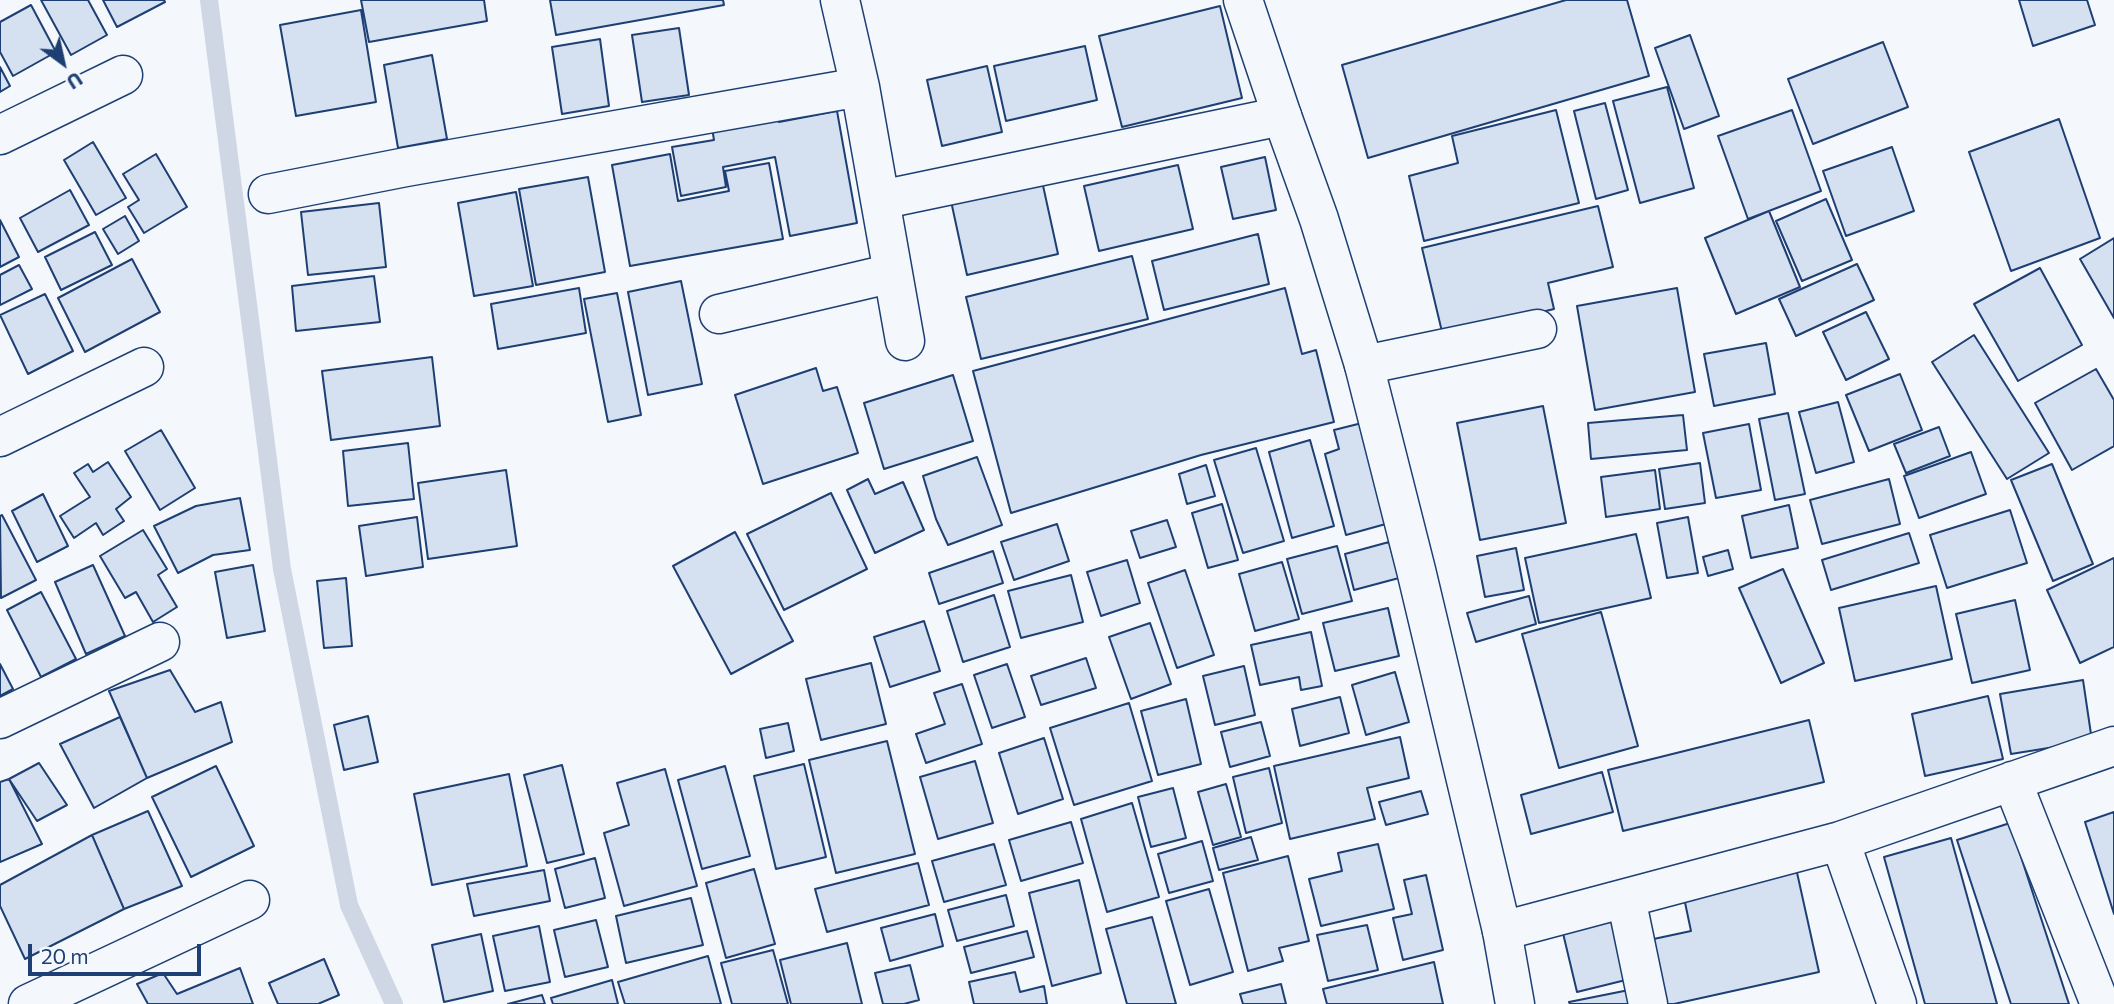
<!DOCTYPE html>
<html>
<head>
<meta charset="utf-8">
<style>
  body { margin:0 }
  #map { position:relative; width:2114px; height:1004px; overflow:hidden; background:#f4f7fb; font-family:Commissioner,sans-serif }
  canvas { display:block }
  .north { position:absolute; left:28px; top:28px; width:70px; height:70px; -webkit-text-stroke:5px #f4f7fb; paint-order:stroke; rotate:147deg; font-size:19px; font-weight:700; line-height:28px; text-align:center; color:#1d3f73 }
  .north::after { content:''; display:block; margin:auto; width:24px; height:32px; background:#1d3f73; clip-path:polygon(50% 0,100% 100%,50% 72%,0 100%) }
  .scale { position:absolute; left:28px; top:944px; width:173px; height:32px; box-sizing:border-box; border:4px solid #1d3f73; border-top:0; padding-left:9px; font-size:21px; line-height:24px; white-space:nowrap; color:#1d3f73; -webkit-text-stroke:5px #f4f7fb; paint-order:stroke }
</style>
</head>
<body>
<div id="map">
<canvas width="2114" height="1004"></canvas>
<div class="north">U</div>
<div class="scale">20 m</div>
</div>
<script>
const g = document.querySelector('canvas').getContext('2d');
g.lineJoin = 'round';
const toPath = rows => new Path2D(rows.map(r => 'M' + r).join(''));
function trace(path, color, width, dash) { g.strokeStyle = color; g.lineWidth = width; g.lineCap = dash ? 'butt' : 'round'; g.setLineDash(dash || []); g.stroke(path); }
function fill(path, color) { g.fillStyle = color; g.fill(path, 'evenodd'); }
trace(toPath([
  [209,0,282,569,349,905,394,1004]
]), '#cfd7e4', 18);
const building = toPath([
  [41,0,88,0,107,35,71,55,41,0],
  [103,0,164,0,165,2,117,27,103,0],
  [361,0,484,0,487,21,369,42,361,0],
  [550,0,723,0,724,5,556,35,550,0],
  [1566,0,1627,0,1649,76,1368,158,1342,65,1566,0],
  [2019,0,2087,0,2095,25,2033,46,2019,0],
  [31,5,56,52,13,76,0,52,0,22,31,5],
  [1220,6,1242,98,1122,127,1099,36,1220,6],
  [361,10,376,102,296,116,280,25,361,10],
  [679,28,689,95,642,102,632,35,679,28],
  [1690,35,1719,116,1684,129,1655,48,1690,35],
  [600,39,609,106,562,114,552,47,600,39],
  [1883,42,1908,107,1813,144,1788,79,1883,42],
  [1085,46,1097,100,1006,121,994,66,1085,46],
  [432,55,447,139,398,148,384,65,432,55],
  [987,66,1002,132,942,146,927,80,987,66],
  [0,67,10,86,0,92,0,67],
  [1667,87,1694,188,1640,203,1613,101,1667,87],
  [1605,103,1628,190,1596,199,1574,111,1605,103],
  [777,110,779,122,837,111,857,223,790,236,775,157,723,167,726,187,681,196,672,147,714,140,711,122,777,110],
  [1556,110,1579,203,1424,241,1409,176,1458,163,1452,136,1556,110],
  [1792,110,1821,191,1748,219,1718,136,1792,110],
  [2059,119,2100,238,2011,271,1969,152,2059,119],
  [93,142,126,198,96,215,64,160,93,142],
  [1892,147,1914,211,1846,236,1823,171,1892,147],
  [156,154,187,207,144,233,128,207,139,200,123,174,156,154],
  [670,154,678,201,729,191,725,171,769,163,783,239,630,266,612,165,670,154],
  [1265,157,1276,210,1233,219,1221,167,1265,157],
  [1178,165,1193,229,1099,251,1084,186,1178,165],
  [588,177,605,272,536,285,519,189,588,177],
  [1042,181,1058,254,967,275,951,201,1042,181],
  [70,190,89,225,38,252,20,218,70,190],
  [516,192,533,286,474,296,458,203,516,192],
  [1826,199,1852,260,1802,281,1776,221,1826,199],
  [379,203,386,267,308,275,301,212,379,203],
  [1598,206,1613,267,1548,283,1554,309,1443,336,1422,248,1598,206],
  [1769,211,1800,287,1736,314,1705,238,1769,211],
  [125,216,139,241,118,254,103,229,125,216],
  [0,220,19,257,0,267,0,220],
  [95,232,112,265,61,290,45,257,95,232],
  [1258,234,1269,284,1164,310,1152,261,1258,234],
  [2114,238,2114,318,2080,259,2114,238],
  [1132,256,1148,319,981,359,966,297,1132,256],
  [132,259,160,312,85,352,58,298,132,259],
  [1857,264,1874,300,1796,336,1779,299,1857,264],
  [19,265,32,289,0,305,0,275,19,265],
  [2040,268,2082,345,2018,381,1974,304,2040,268],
  [374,276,380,322,296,331,292,286,374,276],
  [681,281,702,384,648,395,628,292,681,281],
  [579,288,586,333,498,349,491,304,579,288],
  [1285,288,1302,354,1316,350,1334,422,1201,455,1011,513,973,371,1285,288],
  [1677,288,1695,392,1595,410,1577,306,1677,288],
  [617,293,641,415,608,422,584,299,617,293],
  [45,294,73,351,28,374,0,315,45,294],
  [1866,312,1889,359,1846,380,1823,332,1866,312],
  [1974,335,2049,453,2007,479,1932,362,1974,335],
  [1766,343,1775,394,1714,406,1704,354,1766,343],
  [432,357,440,426,331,440,322,371,432,357],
  [816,368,823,391,837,387,858,453,763,484,735,395,816,368],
  [2096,369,2114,400,2114,446,2072,470,2035,403,2096,369],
  [1900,374,1922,430,1869,451,1846,395,1900,374],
  [953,375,973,441,884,469,864,403,953,375],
  [1838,402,1854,462,1816,473,1799,412,1838,402],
  [1543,406,1566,523,1480,540,1457,423,1543,406],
  [1788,413,1805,494,1775,500,1759,419,1788,413],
  [1683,415,1687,450,1591,459,1588,423,1683,415],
  [1366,422,1393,522,1346,535,1325,454,1339,449,1334,430,1366,422],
  [1749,424,1761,490,1716,498,1703,433,1749,424],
  [1939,427,1950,456,1906,473,1894,444,1939,427],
  [161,430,195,488,160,510,125,451,161,430],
  [1310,440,1334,526,1292,538,1269,452,1310,440],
  [408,443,414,499,348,506,343,451,408,443],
  [1256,448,1284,541,1243,553,1214,460,1256,448],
  [1971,452,1986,494,1919,518,1904,476,1971,452],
  [977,457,1002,525,948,545,936,519,923,476,977,457],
  [108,462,131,497,116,509,124,521,103,535,96,523,74,538,60,516,90,497,74,473,88,464,93,472,108,462],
  [1700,463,1705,503,1665,509,1659,469,1700,463],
  [2052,464,2093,564,2053,581,2011,480,2052,464],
  [1206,465,1215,496,1187,504,1179,474,1206,465],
  [506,470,517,546,428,559,418,483,506,470],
  [1655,470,1660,509,1606,517,1601,477,1655,470],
  [868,479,875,494,903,482,924,530,875,553,847,490,868,479],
  [1889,479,1900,524,1822,544,1810,500,1889,479],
  [831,493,867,569,784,610,747,534,831,493],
  [43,494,68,546,37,562,12,511,43,494],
  [240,498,250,550,213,555,178,573,154,526,196,506,240,498],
  [1222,504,1238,560,1208,568,1192,513,1222,504],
  [1789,505,1798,548,1751,558,1742,516,1789,505],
  [2010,510,2027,563,1947,588,1930,535,2010,510],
  [2,515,36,580,1,598,0,516,2,515],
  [417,517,423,567,366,576,359,526,417,517],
  [1688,517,1698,573,1667,578,1657,523,1688,517],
  [1167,520,1176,547,1140,558,1131,531,1167,520],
  [1057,524,1069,561,1014,580,1001,542,1057,524],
  [143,530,167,569,158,575,177,607,153,622,136,592,125,598,100,556,143,530],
  [735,532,793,641,731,674,673,566,735,532],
  [1909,533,1919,563,1831,590,1822,560,1909,533],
  [1636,534,1651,598,1539,623,1525,558,1636,534],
  [1389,542,1399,578,1354,590,1345,554,1389,542],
  [1337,546,1352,601,1302,614,1287,559,1337,546],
  [1516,548,1524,590,1485,597,1477,556,1516,548],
  [1728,550,1733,569,1708,576,1703,557,1728,550],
  [993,551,1003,583,939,604,929,573,993,551],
  [2114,558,2114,647,2080,663,2047,590,2114,558],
  [1127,560,1140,603,1101,616,1087,572,1127,560],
  [1282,562,1299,619,1255,631,1239,574,1282,562],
  [93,565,125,636,86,654,55,582,93,565],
  [253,565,265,631,227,638,215,572,253,565],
  [1783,569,1824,663,1781,683,1739,588,1783,569],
  [1185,570,1214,655,1177,668,1148,583,1185,570],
  [1071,575,1083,622,1021,638,1008,591,1071,575],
  [346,578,352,646,324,648,317,581,346,578],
  [1936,586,1952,659,1855,681,1839,608,1936,586],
  [41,592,76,659,41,677,7,610,41,592],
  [994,595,1010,647,963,662,947,611,994,595],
  [1529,596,1536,624,1476,642,1467,613,1529,596],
  [2015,600,2030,670,1972,683,1956,614,2015,600],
  [1388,608,1399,656,1335,671,1323,623,1388,608],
  [1601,612,1638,746,1559,768,1522,634,1601,612],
  [924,621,940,671,890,687,874,637,924,621],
  [1150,623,1171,684,1131,699,1109,637,1150,623],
  [1311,632,1322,686,1301,690,1299,677,1260,685,1251,645,1311,632],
  [1086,658,1096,688,1041,705,1031,676,1086,658],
  [871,663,886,724,821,740,806,679,871,663],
  [0,664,13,689,0,696,0,664],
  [1007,664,1025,717,992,728,974,675,1007,664],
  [1244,666,1255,715,1215,725,1203,676,1244,666],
  [170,670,195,712,221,702,232,742,147,778,109,691,170,670],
  [1395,672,1409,722,1366,735,1352,685,1395,672],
  [2083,680,2092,741,2011,754,2000,694,2083,680],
  [962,684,982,744,926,763,916,734,945,724,934,693,962,684],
  [1988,696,2003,759,1925,776,1912,714,1988,696],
  [1340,697,1349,733,1300,746,1292,709,1340,697],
  [1186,699,1201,764,1158,775,1141,711,1186,699],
  [1129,703,1152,781,1074,805,1050,728,1129,703],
  [368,716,378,762,344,770,334,725,368,716],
  [120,717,147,778,94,808,60,744,120,717],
  [1809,720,1824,782,1623,831,1608,770,1809,720],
  [1261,722,1270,756,1230,767,1221,732,1261,722],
  [788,723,794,751,766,758,760,729,788,723],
  [1400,737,1409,778,1367,788,1375,819,1290,839,1274,766,1400,737],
  [1044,738,1063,799,1018,814,999,753,1044,738],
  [887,741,915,854,836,873,809,760,887,741],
  [975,761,993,823,938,839,920,777,975,761],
  [39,763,67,805,37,821,9,779,39,763],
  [804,764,826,857,776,869,754,776,804,764],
  [562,765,584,854,547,863,524,775,562,765],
  [216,766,254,846,191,877,152,797,216,766],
  [725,766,750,856,702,869,678,780,725,766],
  [1269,768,1282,823,1246,833,1233,777,1269,768],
  [665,769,697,886,624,906,604,833,629,825,617,783,665,769],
  [1602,772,1613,812,1531,834,1521,795,1602,772],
  [509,774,527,866,432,885,414,794,509,774],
  [9,779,42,844,0,862,0,782,9,779],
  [1226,784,1241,837,1213,845,1198,792,1226,784],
  [1173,788,1186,838,1151,847,1138,797,1173,788],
  [1421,791,1428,814,1386,825,1379,802,1421,791],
  [1132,803,1159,897,1107,912,1081,819,1132,803],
  [148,811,182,886,124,909,92,835,148,811],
  [2114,812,2114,914,2085,822,2114,812],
  [1071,822,1083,863,1021,881,1009,840,1071,822],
  [2010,823,2069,1004,2011,1004,1957,840,2010,823],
  [92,835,124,909,25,959,0,906,0,885,92,835],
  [1251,837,1258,860,1219,870,1213,848,1251,837],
  [1951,838,1997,1004,1925,1004,1884,857,1951,838],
  [1202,841,1213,881,1169,893,1158,854,1202,841],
  [994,844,1006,885,944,902,932,861,994,844],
  [1378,844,1394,909,1321,926,1309,879,1342,871,1338,853,1378,844],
  [1288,856,1309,941,1279,948,1283,961,1248,971,1223,873,1288,856],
  [595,858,605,898,565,908,555,869,595,858],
  [918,863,929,905,827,932,815,889,918,863],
  [1796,868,1819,972,1674,1004,1663,1004,1649,940,1691,931,1683,893,1796,868],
  [754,869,775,944,726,958,706,883,754,869],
  [544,870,550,901,474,916,467,884,544,870],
  [1426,875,1443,950,1403,960,1393,918,1412,914,1404,880,1426,875],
  [1079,880,1101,973,1052,986,1029,893,1079,880],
  [1209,889,1233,972,1190,985,1166,901,1209,889],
  [1006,895,1014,926,957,941,948,910,1006,895],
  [691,898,703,945,626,963,616,916,691,898],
  [935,914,943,946,890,961,881,928,935,914],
  [1622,915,1638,977,1577,992,1562,929,1622,915],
  [1152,917,1176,1004,1127,1004,1106,929,1152,917],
  [596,920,608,967,565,977,554,930,596,920],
  [1367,925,1378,970,1328,981,1317,935,1367,925],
  [539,926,550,982,505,991,493,936,539,926],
  [1027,931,1034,957,971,973,964,947,1027,931],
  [481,934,493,991,444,1002,432,945,481,934],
  [847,943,862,1004,791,1004,780,960,847,943],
  [773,950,788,1004,732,1004,721,963,773,950],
  [708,956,721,1004,625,1004,618,982,708,956],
  [324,959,339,995,318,1004,278,1004,269,983,324,959],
  [1434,962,1443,1004,1327,1004,1323,989,1434,962],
  [910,965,919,1000,904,1004,883,1004,875,973,910,965],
  [240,968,253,1004,148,1004,137,984,163,973,177,994,240,968],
  [1015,972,1020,992,1044,986,1047,1004,974,1004,969,982,1015,972],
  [612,980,618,1004,553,1004,551,998,612,980],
  [1281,984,1286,1004,1243,1004,1240,994,1281,984],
  [1639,988,1642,1004,1570,1004,1569,1002,1639,988],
  [542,995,545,1004,508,1004,542,995]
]);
fill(building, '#d5e0f0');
trace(building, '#1d3f73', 2);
const street = toPath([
  [840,0,860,87,905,341],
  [0,135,123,75],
  [268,194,406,167,860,87],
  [880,200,1282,116],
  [719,314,893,273],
  [1364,365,1537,329],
  [0,437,144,367],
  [0,719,160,642],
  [2012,781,2100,1004],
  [1840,841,1897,1004],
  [1626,898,1648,1004],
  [1502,931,1840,841,2114,746],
  [28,1004,250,900]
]);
const secondary = toPath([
  [1243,0,1282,116,1319,219,1364,365,1416,570,1502,931,1515,1004]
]);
trace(street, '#1d3f73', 41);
trace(secondary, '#1d3f73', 41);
trace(street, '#f4f7fb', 38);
trace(secondary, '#f4f7fb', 38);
</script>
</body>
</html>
